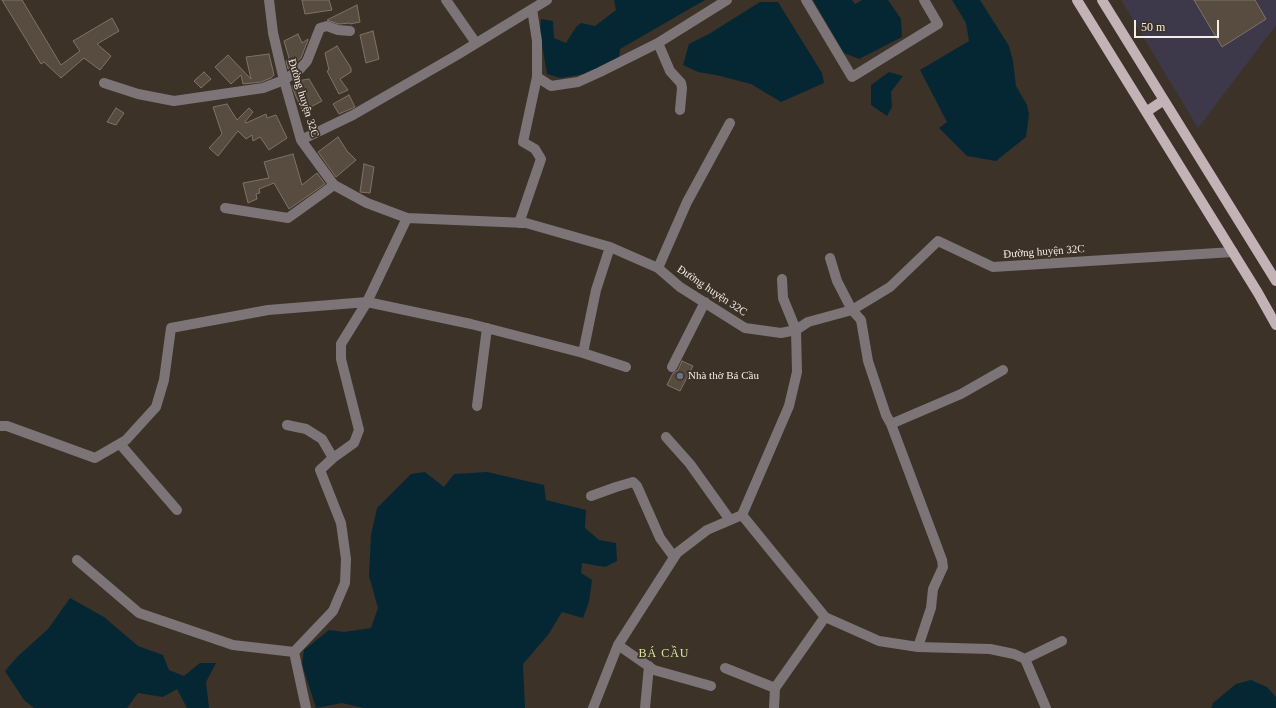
<!DOCTYPE html>
<html>
<head>
<meta charset="utf-8">
<style>
  body { margin:0 }
  #map { position:relative; width:1276px; height:708px; overflow:hidden; background:#3d3228; font-family:Georgia,serif }
  canvas { display:block }
  .scale { position:absolute; left:1134px; top:20px; width:85px; height:18px; box-sizing:border-box; border:2px solid #f4ece6; border-top:0; padding-left:5px; font-size:12px; line-height:14px; white-space:nowrap; color:#f4ece6; -webkit-text-stroke:3px #3d3228; paint-order:stroke }
</style>
</head>
<body>
<div id="map">
<canvas width="1276" height="708"></canvas>
<div class="scale">50 m</div>
</div>
<script>
const g = document.querySelector('canvas').getContext('2d');
g.lineJoin = 'round';
function fill(path, color) { g.fillStyle = color; g.fill(path, 'evenodd'); }
const toPath = rows => new Path2D(rows.map(r => 'M' + r).join(''));
function trace(path, color, width, dash) { g.strokeStyle = color; g.lineWidth = width; g.lineCap = dash ? 'butt' : 'round'; g.setLineDash(dash || []); g.stroke(path); }
function label(font, color, halo, rows, align = 'center') {
  g.font = font + ' Georgia,serif'; g.lineWidth = 3.5; g.setLineDash([]); g.textBaseline = 'middle'; g.strokeStyle = halo; g.fillStyle = color; for (const [text, x, y, turn = 0] of rows) {
    g.save(); g.translate(x, y); g.rotate((+turn || 0) * Math.PI / 180); g.textAlign = isNaN(turn) ? turn : align; if (halo) g.strokeText(text, 0, 0); g.fillText(text, 0, 0); g.restore();
  }
}
fill(toPath([
  [1121,0,1276,0,1276,25,1198,128]
]), '#3e394a');
fill(toPath([
  [614,0,705,0,620,49,619,58,597,72,560,78,547,74,540,33,541,19,553,21,554,38,566,43,576,27,581,23,595,26,616,10],
  [813,0,852,0,855,4,862,0,888,0,901,19,902,37,859,59,844,53],
  [952,0,980,0,1009,46,1013,61,1016,86,1027,105,1029,114,1026,137,996,161,967,156,939,128,947,122,920,70,969,41,966,23],
  [760,2,778,2,822,73,824,83,781,102,751,84,716,75,698,72,683,65,689,44,709,34],
  [889,72,903,76,891,92,892,107,887,116,871,105,871,85],
  [425,472,444,487,454,474,487,472,544,485,546,500,586,510,585,528,599,540,616,543,617,561,605,567,582,563,581,573,592,580,589,602,583,618,562,612,548,635,523,664,525,708,364,708,342,703,316,708,302,664,304,650,329,630,344,632,371,628,378,608,369,576,371,535,377,508,411,474],
  [70,598,104,617,138,646,163,655,169,670,184,676,200,663,216,663,206,682,209,708,187,708,177,689,163,697,138,693,127,708,34,708,24,700,5,671,17,657,48,629],
  [1251,680,1267,687,1276,697,1276,708,1211,708,1213,703,1236,684]
]), '#052734');
const building = toPath([
  [2,0,22,0,61,65,80,51,73,41,112,18,119,31,97,44,111,56,100,70,84,58,61,78,44,62,41,64,2,0],
  [302,0,329,0,332,10,305,14,302,0],
  [1194,0,1255,0,1266,19,1222,47,1194,0],
  [357,5,360,22,350,24,350,23,339,24,327,20,357,5],
  [373,31,379,59,366,63,360,35,373,31],
  [298,34,302,43,308,39,308,40,301,58,288,69,286,61,289,58,284,41,298,34],
  [337,46,351,68,351,72,340,79,348,90,339,94,327,71,329,70,325,53,337,46],
  [269,54,274,75,271,78,261,82,243,84,241,75,231,84,215,67,228,55,251,79,246,57,269,54],
  [204,72,211,79,201,88,194,81,204,72],
  [309,79,322,101,303,111,296,97,292,86,297,81,309,79],
  [349,95,355,107,339,114,333,104,349,95],
  [227,104,237,120,249,108,253,112,245,122,246,123,266,114,267,118,276,115,287,138,269,150,260,137,253,141,252,135,246,139,238,131,218,156,209,148,222,134,213,107,227,104],
  [116,108,124,113,116,125,107,122,116,108],
  [338,137,347,151,356,160,336,177,318,152,338,137],
  [293,154,302,185,317,173,325,184,289,209,274,183,259,189,260,193,256,194,257,199,248,203,243,183,269,178,264,162,293,154],
  [364,164,374,167,370,193,360,192,364,164],
  [682,361,693,366,680,391,667,385,673,373,678,370,682,361]
]);
fill(building, '#584c41');
trace(building, '#7f7267', 1);
trace(toPath([
  [269,0,273,33,284,80,301,140,334,185,367,203,407,218,526,223,610,247,658,268,680,287,745,328,781,333,796,330,808,322,852,310,890,287,938,241,993,267,1233,252],
  [446,0,476,43],
  [806,0,852,77,938,24,924,0],
  [532,9,537,41,537,77,551,86,578,82,600,72,658,43,727,0],
  [658,43,670,71,681,83,682,88,680,110],
  [104,83,138,94,174,101,263,88,284,80,300,69,307,61,320,28,327,26,338,30,350,31],
  [301,140,353,115,457,55,547,0],
  [225,208,288,218,334,185],
  [519,223,541,159,535,149,523,142,537,77],
  [830,258,837,281,852,310,861,320,868,361,886,415,891,424,942,560,943,567,933,589,931,608,918,647],
  [658,268,687,202,730,123],
  [583,353,596,290,610,247],
  [672,367,705,302],
  [477,406,487,328],
  [891,424,961,394,1003,370],
  [287,425,306,429,322,439,333,458],
  [0,426,7,426,95,458,126,440,156,407,164,380,171,328,268,310,367,302,471,324,583,353,626,367],
  [666,437,690,464,730,520],
  [120,444,177,510],
  [591,496,616,487,633,482,637,486,660,538,674,557],
  [742,515,825,617,879,641,918,647,990,649,1014,654,1025,659,1046,708],
  [77,560,139,613,233,645,294,652],
  [618,645,654,670,711,686],
  [294,652,333,611,345,583,346,559,341,523,320,470,333,458,354,443,359,430,341,359,341,344,367,302,407,218],
  [294,652,306,708],
  [1025,659,1062,641],
  [725,668,775,688],
  [593,708,618,645,677,553,707,530,742,515,789,406,797,372,796,330,783,298,782,279],
  [645,708,649,666],
  [774,708,775,688,825,617]
]), '#7c7476', 10);
trace(toPath([
  [1077,0,1258,293,1276,325],
  [1102,0,1276,281],
  [1146,112,1164,100]
]), '#c4b3b6', 10);
for (const [x, y, r, color] of [
  [680,376,4,"#6b7280"]
]) { const dot = new Path2D(); dot.arc(x, y, r, 0, 2 * Math.PI); g.fillStyle = color; g.fill(dot); trace(dot, '#3d3228', 1.5); }
label('11px', '#f4ece6', '#3d3228', [
  ["Đường huyện 32C",303,98,73],
  ["Đường huyện 32C",1044,252,-4],
  ["Đường huyện 32C",712,291,34]
]);
label('11px', '#f4ece6', '#3d3228', [
  ["Nhà thờ Bá Cầu",688,376]
], 'left');
g.letterSpacing = '1px';
label('12px', '#d8e89c', '#3d3228', [
  ["BÁ CẦU",664,654]
]);
g.letterSpacing = '0px';
</script>
</body>
</html>
